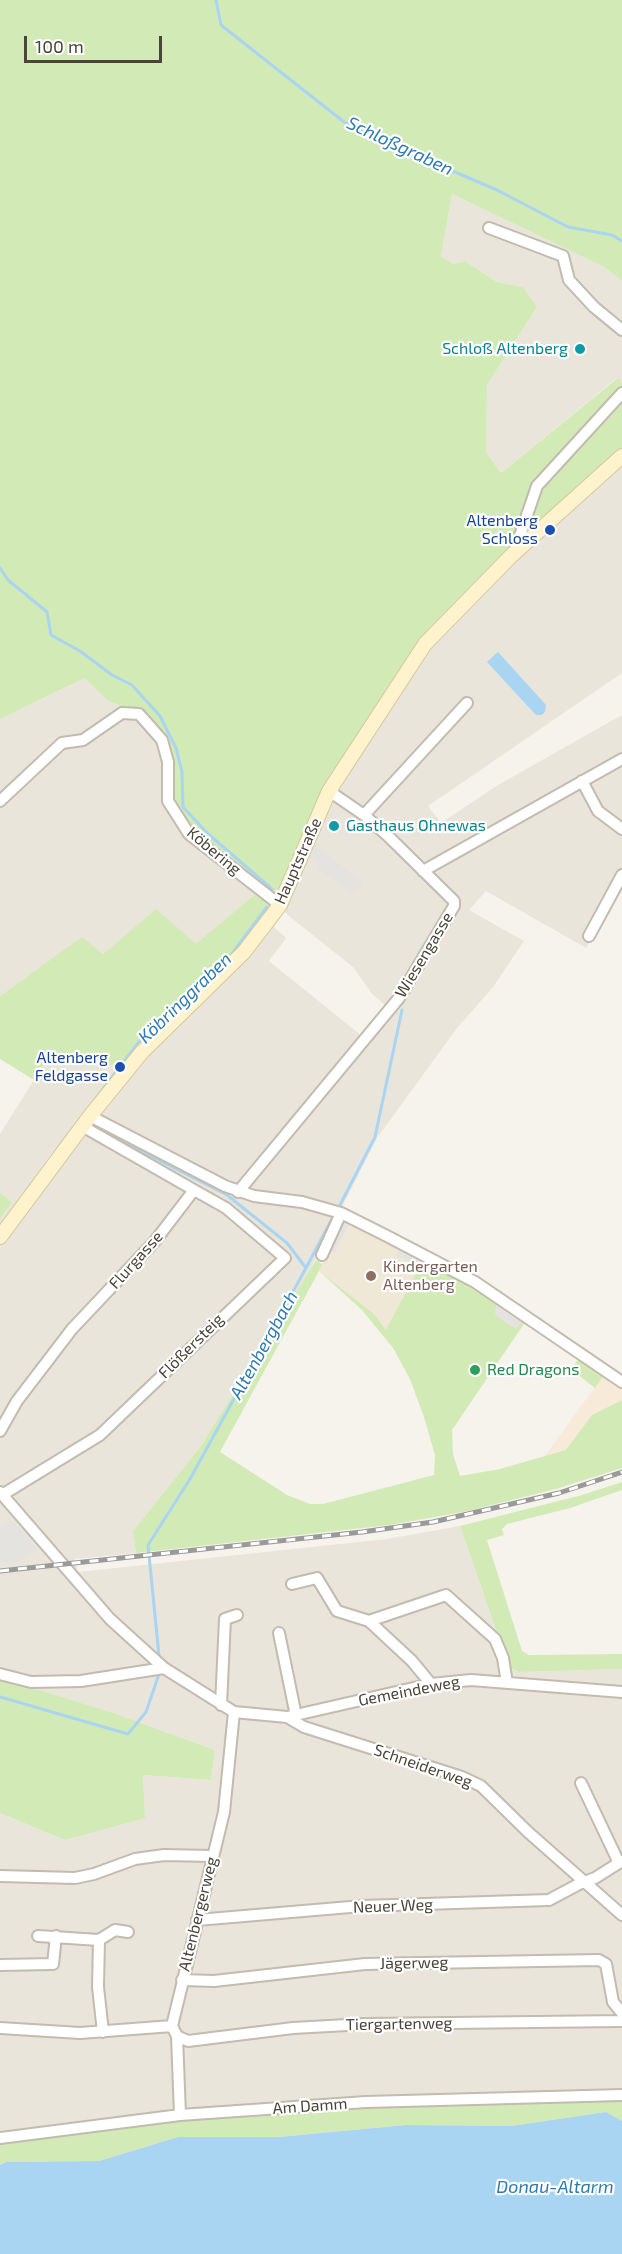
<!DOCTYPE html>
<html>
<head>
<meta charset="utf-8">
<style>
  body { margin:0 }
  #map { position:relative; width:622px; height:2254px; overflow:hidden; background:#f6f3ec; font-family:"Exo 2",sans-serif }
  canvas { display:block }
  .scale { position:absolute; left:24px; top:36px; width:138px; height:27px; box-sizing:border-box; border:3px solid #4b4439; border-top:0; padding-left:8px; font-size:18px; line-height:21px; white-space:nowrap; color:#4b4439; -webkit-text-stroke:4px #fff; paint-order:stroke }
</style>
</head>
<body>
<div id="map">
<canvas width="622" height="2254"></canvas>
<div class="scale">100 m</div>
</div>
<script>
const g = document.querySelector('canvas').getContext('2d');
g.lineJoin = 'round';
function fill(path, color) { g.fillStyle = color; g.fill(path, 'evenodd'); }
const toPath = rows => new Path2D(rows.map(r => 'M' + r).join(''));
function trace(path, color, width, dash) { g.strokeStyle = color; g.lineWidth = width; g.lineCap = dash ? 'butt' : 'round'; g.setLineDash(dash || []); g.stroke(path); }
function label(font, color, halo, rows, align = 'center') {
  g.font = font + ' "Exo 2",sans-serif'; g.lineWidth = 4.5; g.setLineDash([]); g.textBaseline = 'middle'; g.strokeStyle = halo; g.fillStyle = color; for (const [text, x, y, turn = 0] of rows) {
    g.save(); g.translate(x, y); g.rotate((+turn || 0) * Math.PI / 180); g.textAlign = isNaN(turn) ? turn : align; if (halo) g.strokeText(text, 0, 0); g.fillText(text, 0, 0); g.restore();
  }
}
fill(toPath([
  [452,194,604,267,622,281,622,383,617,378,501,473,486,452,487,385,537,307,523,287,497,282,465,261,453,264,441,256],
  [622,464,622,673,428,806,441,823,498,785,622,715,622,882,586,948,486,891,469,910,524,941,493,987,457,1028,377,1138,310,1270,237,1389,201,1446,133,1531,136,1553,75,1559,78,1572,387,1539,460,1526,509,1667,519,1672,622,1669,622,2091,0,2133,0,1813,65,1840,145,1817,143,1775,211,1780,215,1750,111,1712,0,1678,0,1219,12,1202,0,1192,0,1134,51,1053,121,1066,254,895,196,945,156,910,103,954,82,938,0,996,0,719,85,678,107,700,152,720,165,736,327,789,419,643],
  [284,912,353,967,372,994,385,1005,362,1036,269,961,286,938,274,927]
]), '#eae5da');
fill(toPath([
  [604,1375,622,1387,622,1400,592,1416,566,1450,544,1457]
]), '#f7ead8');
fill(toPath([
  [351,1222,401,1247,397,1256,419,1267,424,1260,427,1261,424,1269,415,1275,387,1331,374,1314,319,1271,328,1250,335,1253]
]), '#efe8d6');
fill(toPath([
  [0,0,622,0,622,281,604,267,452,194,441,256,453,264,465,261,497,282,523,287,537,307,487,385,486,452,501,473,618,378,622,383,622,389,534,484,511,553,419,643,327,789,278,900,189,827,170,799,165,736,152,720,107,700,85,678,0,719],
  [622,397,622,451,518,544,540,487],
  [254,895,273,907,228,963,121,1067,51,1053,34,1080,0,1059,0,996,82,937,103,954,156,909,196,944],
  [0,1192,12,1202,0,1219],
  [316,1260,322,1264,319,1271,374,1314,386,1330,415,1275,424,1269,427,1261,526,1321,452,1430,453,1454,460,1476,500,1469,566,1450,592,1415,622,1400,622,1468,556,1489,468,1511,390,1525,136,1553,133,1531,201,1446],
  [319,1271,362,1310,393,1348,410,1379,424,1417,435,1455,434,1475,323,1504,310,1504,287,1495,220,1452],
  [579,1358,604,1375,595,1388,571,1369],
  [622,1482,622,1490,570,1508,507,1524,502,1529,504,1535,487,1540,522,1651,529,1655,622,1654,622,1669,519,1672,509,1667,460,1526,582,1495],
  [0,1678,111,1712,215,1750,211,1780,143,1775,145,1818,65,1840,0,1813],
  [622,2096,622,2121,606,2112,511,2126,406,2125,279,2137,178,2137,99,2161,6,2162,0,2165,0,2140,196,2117,371,2104]
]), '#d2eab5');
fill(toPath([
  [316,845,363,883,353,894,318,868,320,862,309,857],
  [343,1218,351,1222,335,1253,328,1250],
  [401,1247,424,1260,419,1267,396,1256],
  [496,1301,524,1320,516,1329,495,1315],
  [12,1519,36,1549,15,1563,0,1563,0,1529]
]), '#e5e3e0');
fill(toPath([
  [498,652,546,705,545,712,541,715,536,715,487,662],
  [606,2112,622,2121,622,2254,0,2254,0,2165,6,2162,99,2161,178,2137,279,2137,406,2125,511,2126]
]), '#a9d4f2');
trace(toPath([
  [216,0,221,25,344,122,380,140,497,190,568,227,612,235,622,241],
  [0,568,8,580,47,612,51,635,80,651,112,675,132,685,160,716,176,748,182,772,183,807,208,834,272,889],
  [100,1130,227,1195,287,1243,306,1268,190,1479,148,1545,159,1656],
  [58,1148,145,1034,231,955,267,907],
  [340,1205,375,1137,402,1010],
  [306,1268,333,1217],
  [0,1697,128,1734,146,1712,158,1677]
]), '#a9d4f2', 3);
const minor = toPath([
  [489,228,563,256,569,280,594,307,622,330],
  [514,553,537,486,622,393],
  [582,781,598,811,622,829],
  [0,801,62,743,83,740,122,713,139,714,162,740,168,762,168,801,189,834,280,905],
  [364,815,467,703],
  [423,871,622,759],
  [589,936,622,875],
  [90,1116,225,1186,254,1196,302,1202,341,1213,385,1235,475,1282,622,1382],
  [238,1192,399,998,454,906,454,901,388,836,364,815,329,791],
  [322,1255,341,1213],
  [0,1431,17,1401,72,1329,155,1241,194,1190,82,1126],
  [0,1492,110,1619,164,1668,234,1712,287,1717,431,1684,471,1680,622,1692],
  [2,1495,100,1435,285,1258,226,1208,194,1190],
  [292,1584,317,1578,337,1611,369,1621,412,1661,431,1684],
  [369,1621,446,1595,495,1639,503,1658,507,1683],
  [279,1633,296,1716],
  [0,1674,31,1682,81,1681,164,1668],
  [221,1705,225,1619,237,1615],
  [287,1717,304,1727,462,1777,481,1786,528,1832,622,1915],
  [581,1783,619,1863],
  [0,1876,75,1878,94,1874,135,1859,164,1855,212,1856],
  [197,1920,362,1906,549,1900,579,1884,595,1878,622,1861],
  [38,1936,99,1940,98,1987,103,2032],
  [99,1940,115,1930,128,1932],
  [0,1965,53,1964,56,1936],
  [182,1980,214,1981,365,1964,599,1960,606,1964,613,2002,622,2013],
  [0,2028,80,2033,172,2026],
  [177,2036,188,2041,293,2028,365,2024,622,2021],
  [180,2115,177,2036,172,2026,224,1812,234,1712],
  [0,2138,180,2115,366,2102,622,2095]
]);
const secondary = toPath([
  [0,1237,90,1116,142,1052,244,952,280,905,329,791,425,644,511,556,622,456]
]);
trace(minor, '#c2bbae', 14);
trace(secondary, '#d6c79b', 16);
trace(minor, '#fff', 10);
trace(secondary, '#fff3cd', 14);
const rail = toPath([
  [0,1571,362,1532,433,1522,559,1493,622,1472]
]);
trace(rail, '#9a9a9a', 5);
trace(rail, '#fff', 3, [9]);
for (const [x, y, r, color] of [
  [580,349,6,"#0f9aa8"],
  [550,530,6,"#1a4fb4"],
  [334,826,6,"#0f9aa8"],
  [120,1067,6,"#1a4fb4"],
  [371,1276,6,"#8d6e63"],
  [475,1370,6,"#2e9e5b"]
]) { const dot = new Path2D(); dot.arc(x, y, r, 0, 2 * Math.PI); g.fillStyle = color; g.fill(dot); trace(dot, '#fff', 2); }
label('16px', '#0d838f', '#fff', [
  ["Schloß Altenberg",568,349],
  ["Gasthaus Ohnewas",346,826,"left"]
], 'right');
label('16px', '#164399', '#fff', [
  ["Altenberg",538,521],
  ["Schloss",538,539],
  ["Altenberg",108,1058],
  ["Feldgasse",108,1076]
], 'right');
label('16px', '#4b4439', '#fff', [
  ["Köbering",214,851,40],
  ["Hauptstraße",298,861,-66],
  ["Wiesengasse",424,955,-59],
  ["Flurgasse",136,1260,-48],
  ["Flößersteig",191,1346,-45],
  ["Gemeindeweg",409,1691,-11],
  ["Schneiderweg",423,1766,19],
  ["Neuer Weg",393,1906,-2],
  ["Altenbergerweg",198,1914,-76],
  ["Jägerweg",414,1963,-1],
  ["Tiergartenweg",399,2024,-1],
  ["Am Damm",310,2106,-4]
]);
label('16px', '#785e54', '#fff', [
  ["Kindergarten",383,1267],
  ["Altenberg",383,1285]
], 'left');
label('16px', '#27864d', '#fff', [
  ["Red Dragons",487,1370]
], 'left');
label('italic 18px', '#2e7ab2', '#fff', [
  ["Schloßgraben",400,146,25],
  ["Köbringgraben",185,998,-44],
  ["Altenbergbach",264,1345,-61],
  ["Donau-Altarm",555,2187]
]);
</script>
</body>
</html>
